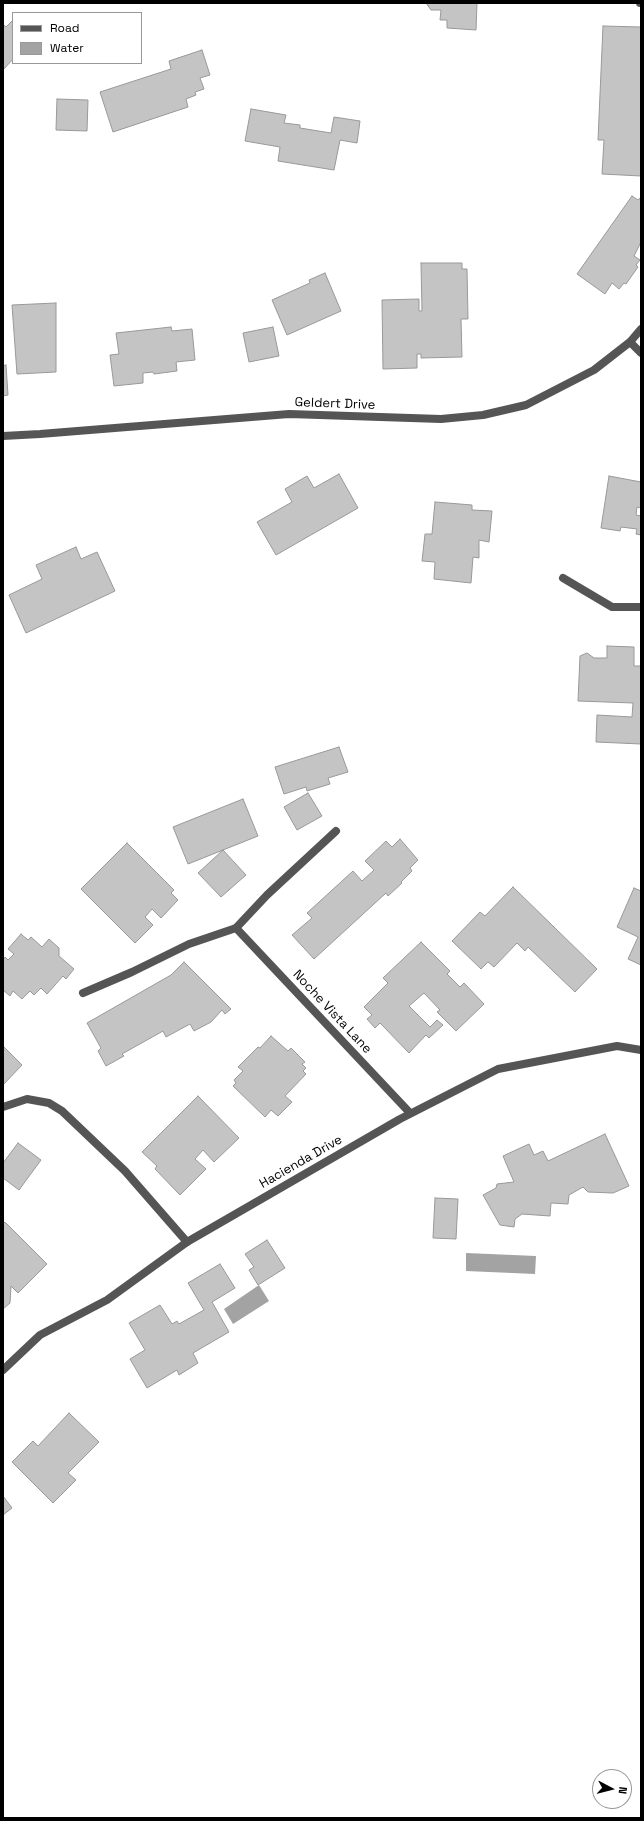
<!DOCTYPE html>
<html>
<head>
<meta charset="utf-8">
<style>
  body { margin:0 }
  #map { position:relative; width:644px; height:1821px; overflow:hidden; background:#fff; font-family:"Space Grotesk",sans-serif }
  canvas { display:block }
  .frame { position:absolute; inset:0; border:4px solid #000; pointer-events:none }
  .legend { position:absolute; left:12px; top:12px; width:130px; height:52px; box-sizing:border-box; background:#fff; border:1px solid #999; margin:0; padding:5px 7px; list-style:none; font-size:12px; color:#000 }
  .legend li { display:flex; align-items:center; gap:8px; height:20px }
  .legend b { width:20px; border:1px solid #999 }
  .north { position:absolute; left:592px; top:1769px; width:40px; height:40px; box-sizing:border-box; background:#fff; border:1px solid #999; border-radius:50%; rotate:97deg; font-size:11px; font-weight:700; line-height:16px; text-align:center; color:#000 }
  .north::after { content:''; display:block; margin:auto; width:14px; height:18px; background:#000; clip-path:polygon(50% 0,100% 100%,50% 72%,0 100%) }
</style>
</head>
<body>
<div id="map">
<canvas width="644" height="1821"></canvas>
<div class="frame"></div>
<ul class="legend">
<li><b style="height:5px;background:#555"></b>Road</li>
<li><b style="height:11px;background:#a3a3a3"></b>Water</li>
</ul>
<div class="north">N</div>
</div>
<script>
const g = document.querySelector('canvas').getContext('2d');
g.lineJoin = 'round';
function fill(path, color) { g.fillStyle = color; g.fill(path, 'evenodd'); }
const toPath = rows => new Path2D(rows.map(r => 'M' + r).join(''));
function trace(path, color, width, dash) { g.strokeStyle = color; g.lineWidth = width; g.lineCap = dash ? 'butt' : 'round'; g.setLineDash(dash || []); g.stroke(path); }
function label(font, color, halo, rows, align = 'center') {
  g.font = font + ' "Space Grotesk",sans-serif'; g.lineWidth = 3.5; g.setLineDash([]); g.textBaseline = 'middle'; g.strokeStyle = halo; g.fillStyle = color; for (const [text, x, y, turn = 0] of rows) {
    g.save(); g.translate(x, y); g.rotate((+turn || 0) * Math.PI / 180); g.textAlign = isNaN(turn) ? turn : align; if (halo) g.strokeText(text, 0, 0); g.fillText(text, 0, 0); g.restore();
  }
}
fill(toPath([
  [466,1253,536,1256,535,1274,466,1271],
  [259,1285,269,1301,233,1324,224,1309]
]), '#a3a3a3');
const building = toPath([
  [426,3,477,3,476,30,447,28,447,20,440,20,441,10,431,10,426,3],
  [13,20,13,59,3,70,3,24,6,27,13,20],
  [603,26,641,27,641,176,602,174,604,140,598,140,603,26],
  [202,50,210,75,200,78,204,89,195,92,196,95,186,99,188,107,113,132,100,92,171,69,169,61,202,50],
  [57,99,88,100,87,131,56,130,57,99],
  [251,109,286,115,284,123,300,125,300,128,331,133,334,117,360,121,357,143,340,140,334,170,278,161,280,147,245,141,251,109],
  [632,196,638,200,641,197,641,242,634,256,640,260,636,265,638,267,626,284,624,283,619,289,612,283,605,294,577,274,632,196],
  [421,263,462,263,462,269,467,269,468,319,461,319,462,357,421,358,421,354,417,354,417,368,383,369,382,300,419,299,419,311,422,311,421,263],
  [325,273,341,311,287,335,272,300,310,283,309,280,325,273],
  [56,303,56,372,17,374,12,305,56,303],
  [171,327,172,331,192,329,195,360,176,362,177,371,154,374,153,372,143,373,143,383,114,386,110,355,119,354,116,333,171,327],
  [273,327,279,356,249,362,243,333,273,327],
  [6,365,8,395,3,396,3,366,6,365],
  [339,474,358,508,276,555,257,522,292,502,285,489,307,476,314,488,339,474],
  [609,476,641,482,641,508,637,507,636,515,641,516,641,535,636,534,637,529,621,527,620,531,601,528,609,476],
  [435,502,472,505,472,510,492,511,489,542,479,540,479,558,473,557,471,583,434,579,435,562,422,561,425,534,432,534,435,502],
  [76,547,81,559,97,552,115,591,26,633,9,595,42,579,36,565,76,547],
  [607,646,634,647,634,666,641,666,641,744,596,742,597,715,632,717,633,703,578,701,580,656,587,653,594,658,607,658,607,646],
  [339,747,348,772,328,778,330,784,307,791,306,787,284,794,275,767,339,747],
  [308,793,322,816,297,830,284,807,308,793],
  [243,799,258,836,188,864,173,827,243,799],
  [400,839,418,860,410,868,412,871,401,882,402,883,388,896,386,893,314,959,292,935,312,918,307,913,353,871,362,881,374,870,365,861,386,841,392,847,400,839],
  [127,843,174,890,171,893,178,900,161,918,152,909,145,917,153,925,135,943,81,889,127,843],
  [223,850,246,875,221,897,198,873,223,850],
  [513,887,597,969,575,992,528,947,525,951,517,943,494,967,488,962,481,969,452,941,480,912,485,916,513,887],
  [634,888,641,891,641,965,628,959,638,937,617,927,634,888],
  [21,934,28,940,31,937,42,947,49,939,59,948,59,956,74,969,66,979,63,976,47,994,41,988,34,995,30,991,22,999,13,991,10,996,3,990,3,960,5,957,8,960,14,954,8,949,21,934],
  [421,942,450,971,447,974,460,987,464,983,484,1004,456,1031,437,1012,440,1010,424,993,409,1006,430,1027,437,1020,443,1025,429,1038,426,1035,409,1053,380,1023,375,1028,367,1019,372,1015,364,1007,388,983,383,978,421,942],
  [184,962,231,1009,225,1014,222,1010,211,1022,194,1031,190,1024,166,1037,163,1031,122,1054,124,1056,106,1066,98,1051,101,1048,87,1023,171,975,184,962],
  [271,1036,288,1051,291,1048,305,1062,302,1064,306,1068,303,1071,306,1074,285,1096,292,1102,278,1116,271,1110,265,1117,233,1086,236,1083,234,1080,243,1071,238,1067,258,1047,260,1048,271,1036],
  [3,1046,22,1065,3,1085,3,1046],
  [198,1096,239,1138,214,1162,203,1150,195,1159,206,1169,180,1195,155,1169,157,1166,142,1152,198,1096],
  [605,1134,629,1186,613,1193,588,1192,583,1187,569,1195,568,1204,551,1203,550,1216,522,1214,515,1219,514,1227,500,1225,483,1195,496,1188,497,1184,514,1182,503,1156,529,1144,534,1155,543,1151,548,1161,605,1134],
  [18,1143,41,1160,19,1190,3,1178,3,1163,18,1143],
  [435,1198,458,1199,456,1239,433,1238,435,1198],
  [3,1222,6,1223,47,1264,18,1293,11,1286,10,1303,3,1309,3,1222],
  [267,1240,285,1268,258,1285,249,1270,254,1267,245,1254,267,1240],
  [220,1264,235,1288,212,1302,229,1332,193,1353,198,1363,179,1375,177,1370,147,1388,130,1359,145,1350,129,1323,160,1305,172,1324,177,1321,179,1324,204,1310,188,1283,220,1264],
  [69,1413,99,1442,68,1473,76,1480,53,1503,12,1462,33,1441,38,1446,69,1413],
  [3,1496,12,1508,3,1515,3,1496]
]);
fill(building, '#c4c4c4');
trace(building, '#999', 1);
trace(toPath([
  [630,342,641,353],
  [563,578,612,607,641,607],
  [83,993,132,972,189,944,236,928,267,895,336,831],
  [3,1107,27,1099,49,1103,62,1111,125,1171,187,1242]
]), '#555', 8);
trace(toPath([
  [640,3,641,3],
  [3,436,40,434,289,414,441,419,483,415,526,405,594,370,630,342,641,329],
  [236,928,410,1113],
  [3,1370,40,1335,107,1300,187,1242,400,1119,498,1069,617,1046,641,1050]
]), '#555', 8);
label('13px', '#000', '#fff', [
  ["Geldert Drive",335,404,2],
  ["Noche Vista Lane",332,1012,47],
  ["Hacienda Drive",301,1162,-30]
]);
</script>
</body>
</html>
